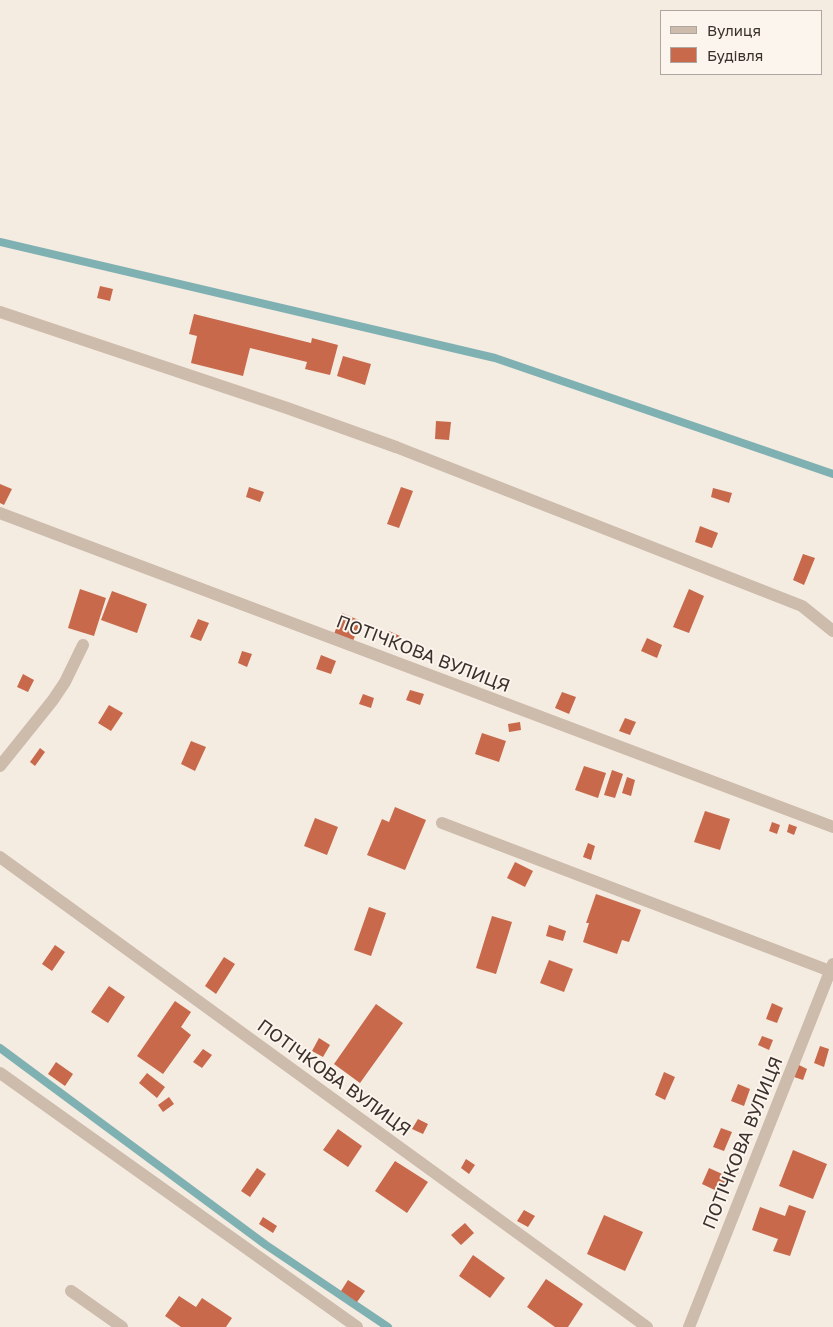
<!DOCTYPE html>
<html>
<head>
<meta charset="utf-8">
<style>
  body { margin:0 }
  #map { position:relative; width:833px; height:1327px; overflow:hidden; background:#f4ebe1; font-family:"Golos Text",sans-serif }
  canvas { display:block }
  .legend { position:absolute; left:660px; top:10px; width:162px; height:65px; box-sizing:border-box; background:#fbf5ee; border:1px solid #aea6a0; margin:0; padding:6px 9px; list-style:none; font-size:15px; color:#3b302b }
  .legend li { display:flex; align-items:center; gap:10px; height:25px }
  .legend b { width:25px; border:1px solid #aea6a0 }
</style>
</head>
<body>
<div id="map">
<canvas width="833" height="1327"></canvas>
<ul class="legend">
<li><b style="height:6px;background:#cdbbac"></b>Вулиця</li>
<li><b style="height:14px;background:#c8694b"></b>Будівля</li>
</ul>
</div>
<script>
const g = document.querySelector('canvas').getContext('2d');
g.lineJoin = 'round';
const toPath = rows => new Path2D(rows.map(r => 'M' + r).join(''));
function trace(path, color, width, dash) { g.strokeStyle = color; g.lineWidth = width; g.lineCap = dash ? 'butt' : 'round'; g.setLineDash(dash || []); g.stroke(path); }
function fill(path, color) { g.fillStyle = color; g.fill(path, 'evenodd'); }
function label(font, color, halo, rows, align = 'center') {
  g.font = font + ' "Golos Text",sans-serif'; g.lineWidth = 4; g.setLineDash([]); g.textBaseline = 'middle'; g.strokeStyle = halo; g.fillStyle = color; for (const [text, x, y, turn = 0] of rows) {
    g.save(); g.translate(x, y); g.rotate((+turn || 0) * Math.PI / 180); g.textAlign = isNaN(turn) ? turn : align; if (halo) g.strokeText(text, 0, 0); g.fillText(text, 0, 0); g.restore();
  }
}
trace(toPath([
  [0,242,495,358,833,474],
  [0,1048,266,1245,388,1327]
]), '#7fb0b2', 8);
fill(toPath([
  [100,286,113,289,110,301,97,298],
  [194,314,311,343,312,338,338,345,330,375,305,369,307,362,250,348,243,376,191,363,197,336,189,334],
  [343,356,371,364,365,385,337,376],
  [436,421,451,422,449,440,435,439],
  [0,484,12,489,4,505,0,503],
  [249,487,264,492,260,502,246,497],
  [401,487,413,491,399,528,387,524],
  [713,488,732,493,729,503,711,497],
  [700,526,718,533,712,548,695,542],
  [803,554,815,558,804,585,793,580],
  [80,589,106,598,94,636,68,628],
  [689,589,704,596,689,633,673,627],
  [112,591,147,604,137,633,101,620],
  [342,613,361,621,353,641,334,634],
  [198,619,209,623,201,641,190,637],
  [389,631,400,636,395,648,384,643],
  [647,638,662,645,657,658,641,651],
  [242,651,252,654,247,667,238,663],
  [321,655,336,661,331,674,316,669],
  [23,674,34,680,28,692,17,687],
  [410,690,424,694,420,705,406,700],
  [562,692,576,697,569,714,555,708],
  [363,694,374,698,371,708,359,704],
  [109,705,123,713,111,731,98,723],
  [625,718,636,722,630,735,619,731],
  [520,722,521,730,509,732,508,724],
  [482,733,506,741,499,762,475,754],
  [191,741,206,747,195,771,181,764],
  [40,748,45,752,35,766,30,762],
  [584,766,606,773,598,798,575,790],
  [612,770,623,774,615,798,604,795],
  [627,777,635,780,631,796,622,793],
  [395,807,426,820,405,870,367,855,382,819,389,822],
  [705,811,730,819,720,850,694,842],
  [315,818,338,827,327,855,304,846],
  [772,822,780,825,777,834,769,831],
  [789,824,797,827,794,835,787,832],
  [588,843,595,846,591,860,583,857],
  [515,862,533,871,525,887,507,878],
  [596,894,641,910,629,942,622,940,617,954,583,942,589,923,586,923],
  [369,907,386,913,371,956,354,950],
  [492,916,512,922,496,974,476,968],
  [549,925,566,931,563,941,546,936],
  [55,945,65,952,52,971,42,964],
  [224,957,235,964,216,994,205,986],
  [549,960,573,969,564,992,540,983],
  [109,986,125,997,108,1023,91,1012],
  [175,1001,191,1012,181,1027,191,1035,163,1074,137,1056],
  [772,1003,783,1008,777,1023,766,1019],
  [376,1004,403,1023,360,1083,334,1064],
  [762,1036,773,1040,769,1050,758,1045],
  [319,1038,330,1045,323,1057,312,1051],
  [820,1046,829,1049,824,1067,814,1063],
  [203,1049,212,1055,202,1068,193,1062],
  [56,1062,73,1074,65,1086,48,1074],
  [799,1065,807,1069,803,1080,794,1077],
  [664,1072,675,1077,665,1100,655,1095],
  [147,1073,165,1087,157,1098,139,1083],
  [738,1084,750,1089,744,1106,731,1101],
  [169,1097,174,1104,163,1112,158,1105],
  [418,1119,428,1124,423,1134,412,1129],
  [721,1128,732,1132,724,1151,713,1147],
  [338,1129,362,1146,348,1167,323,1150],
  [793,1150,827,1164,813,1199,779,1186],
  [466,1159,475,1165,469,1174,461,1168],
  [395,1161,428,1182,407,1213,375,1191],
  [257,1168,266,1174,250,1197,241,1191],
  [709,1168,729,1177,721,1193,702,1184],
  [789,1205,806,1211,790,1256,773,1251,778,1239,752,1230,760,1207,785,1216],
  [524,1210,535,1216,528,1227,517,1221],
  [604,1215,643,1232,625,1271,587,1254],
  [263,1217,277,1226,273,1233,259,1224],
  [465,1223,474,1233,461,1245,451,1235],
  [473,1255,505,1278,490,1298,459,1276],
  [546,1279,583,1304,568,1327,555,1327,527,1307],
  [348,1280,365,1291,357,1302,341,1291],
  [179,1296,196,1307,202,1298,232,1318,226,1327,181,1327,165,1316]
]), '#c8694b');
trace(toPath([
  [0,312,287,408,396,447],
  [0,766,53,700,65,682,83,645],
  [71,1291,122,1327]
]), '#cdbbac', 12);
trace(toPath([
  [396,447,802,606,833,631],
  [0,513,833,827],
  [442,823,830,971],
  [0,857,647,1327],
  [0,1073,357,1327],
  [689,1327,833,964]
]), '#cdbbac', 12);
label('18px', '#3b302b', '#fbf5ee', [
  ["ПОТІЧКОВА ВУЛИЦЯ",423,654,21],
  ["ПОТІЧКОВА ВУЛИЦЯ",334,1078,36],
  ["ПОТІЧКОВА ВУЛИЦЯ",743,1143,-68]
]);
</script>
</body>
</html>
